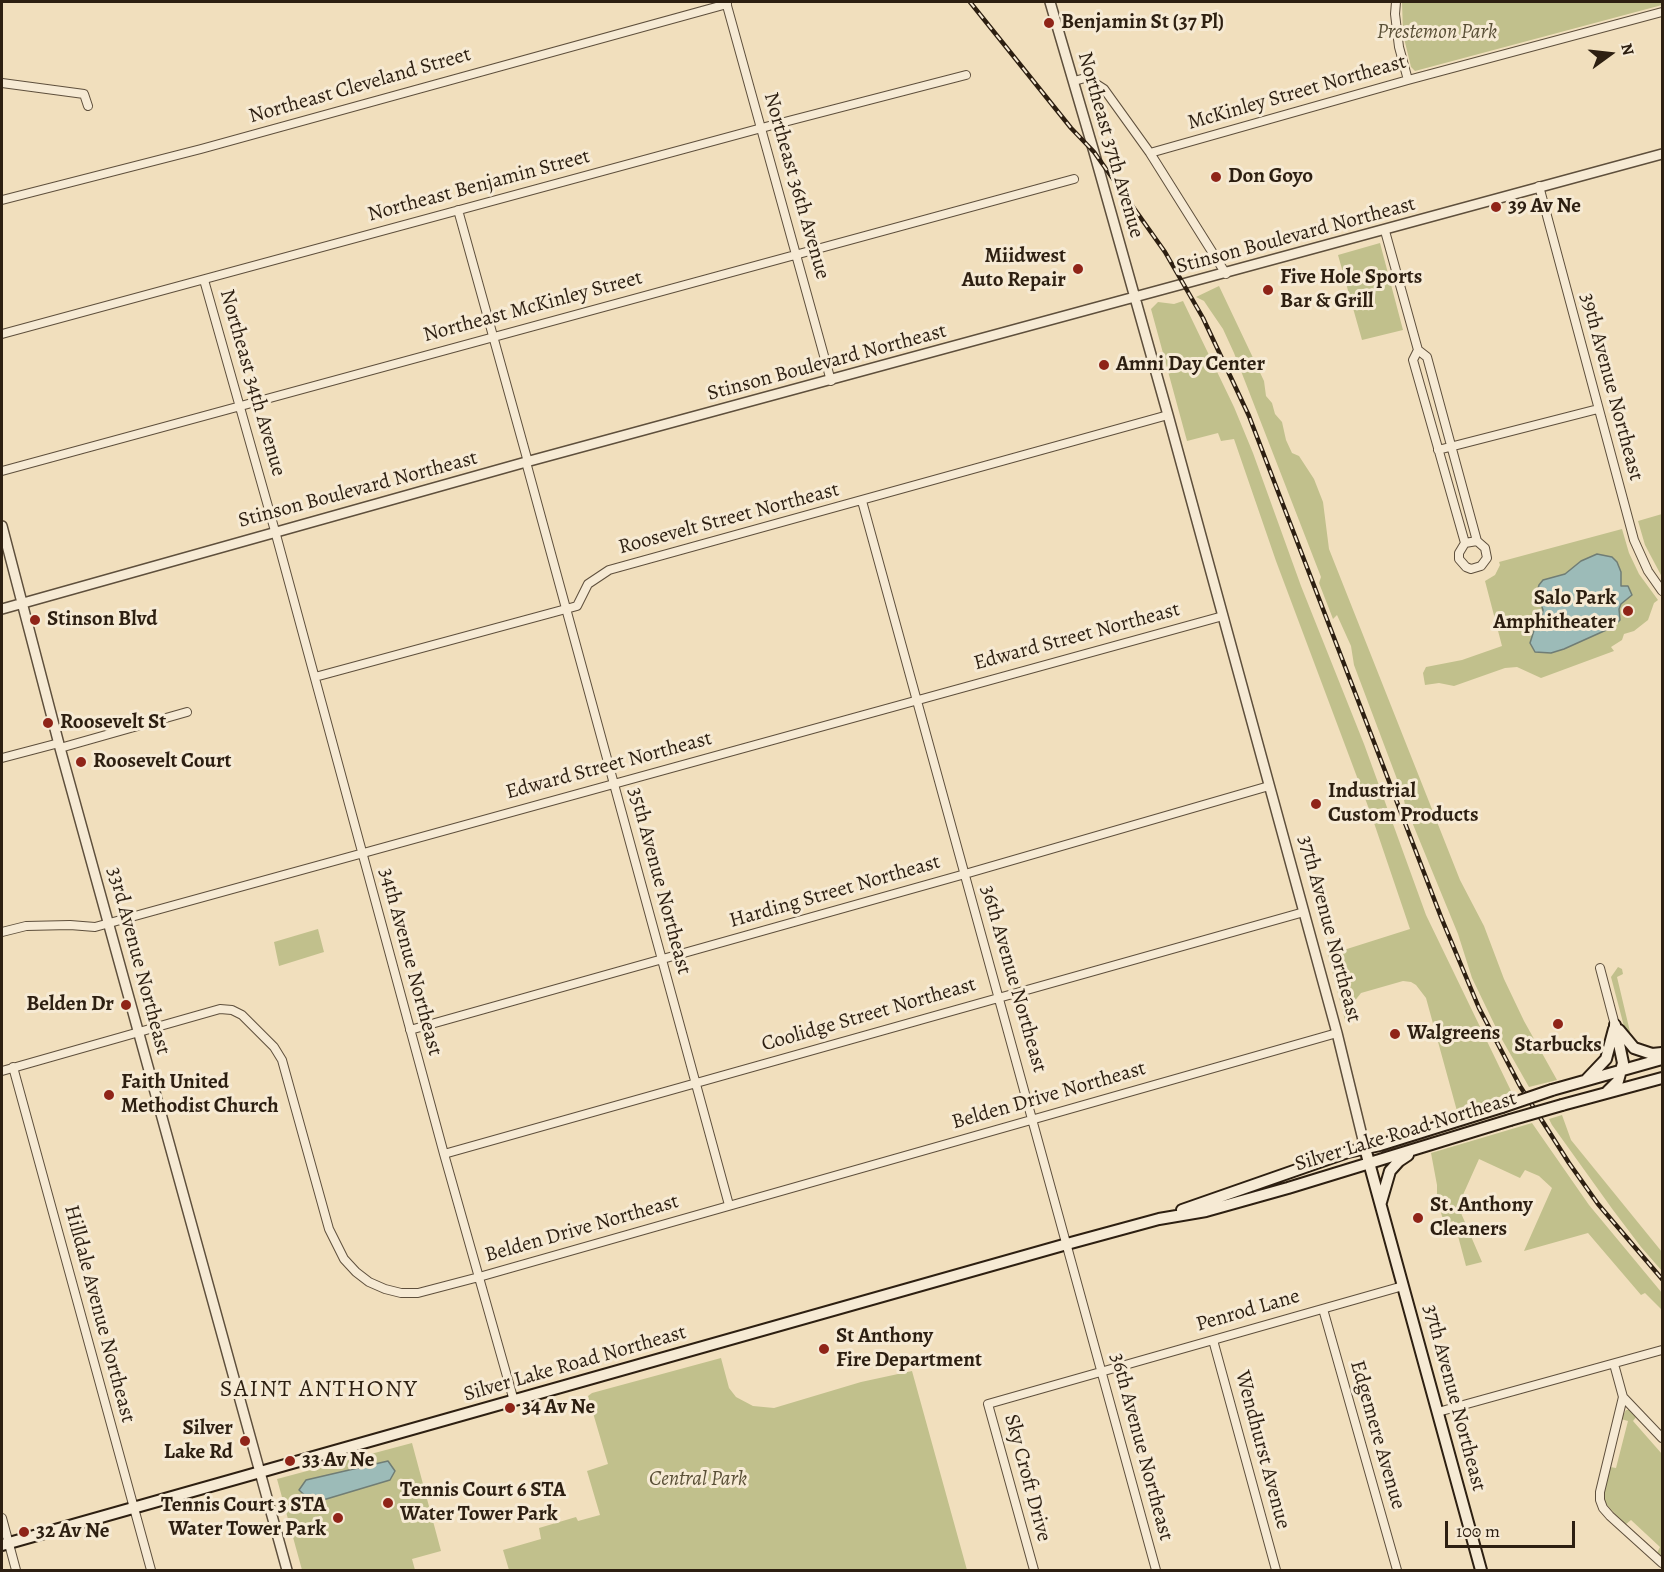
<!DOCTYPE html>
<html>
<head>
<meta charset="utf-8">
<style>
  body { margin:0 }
  #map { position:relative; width:1664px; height:1572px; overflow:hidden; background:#f1dfbd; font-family:Alegreya,serif }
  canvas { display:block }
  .frame { position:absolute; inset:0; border:3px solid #2d1f11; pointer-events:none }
  .north { position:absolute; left:1580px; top:24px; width:60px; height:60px; -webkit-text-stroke:4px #f6ead4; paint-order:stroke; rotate:75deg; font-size:16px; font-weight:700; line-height:24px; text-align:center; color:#2d1f11 }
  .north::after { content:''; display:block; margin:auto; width:21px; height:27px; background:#2d1f11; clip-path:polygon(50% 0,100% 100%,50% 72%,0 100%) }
  .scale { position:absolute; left:1445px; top:1521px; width:130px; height:27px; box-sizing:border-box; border:3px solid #2d1f11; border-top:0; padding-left:8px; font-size:18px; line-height:21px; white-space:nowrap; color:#2d1f11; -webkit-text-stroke:4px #f6ead4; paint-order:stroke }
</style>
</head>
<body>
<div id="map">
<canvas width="1664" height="1572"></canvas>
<div class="frame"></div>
<div class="north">N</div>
<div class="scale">100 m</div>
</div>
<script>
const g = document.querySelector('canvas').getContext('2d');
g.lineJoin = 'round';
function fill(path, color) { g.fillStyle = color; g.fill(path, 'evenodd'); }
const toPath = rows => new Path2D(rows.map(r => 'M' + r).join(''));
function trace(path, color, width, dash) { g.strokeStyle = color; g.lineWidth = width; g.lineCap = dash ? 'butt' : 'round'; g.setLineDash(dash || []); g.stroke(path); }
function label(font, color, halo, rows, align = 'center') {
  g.font = font + ' Alegreya,serif'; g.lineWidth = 6; g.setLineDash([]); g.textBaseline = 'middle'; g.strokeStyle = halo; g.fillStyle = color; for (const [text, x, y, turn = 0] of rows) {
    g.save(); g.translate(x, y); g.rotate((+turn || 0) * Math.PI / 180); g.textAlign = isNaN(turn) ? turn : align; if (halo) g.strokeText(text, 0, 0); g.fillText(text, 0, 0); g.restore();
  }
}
fill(toPath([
  [1402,2,1662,2,1662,5,1415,71,1411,67,1403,34],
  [1380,243,1403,330,1362,340,1338,255],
  [1219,286,1264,381,1266,396,1272,403,1275,414,1282,422,1286,440,1292,453,1299,456,1314,479,1323,502,1329,549,1460,880,1484,926,1504,979,1524,1021,1557,1080,1529,1087,1500,1036,1472,978,1458,934,1405,805,1403,795,1354,665,1351,646,1337,615,1333,619,1319,583,1321,577,1234,353,1223,329,1210,310,1204,301,1196,297],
  [1183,301,1234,407,1253,453,1301,586,1364,744,1426,915,1512,1093,1457,1111,1426,998,1416,985,1411,982,1403,981,1361,993,1353,1003,1352,1014,1345,1020,1328,955,1410,929,1372,817,1276,561,1234,439,1221,441,1218,433,1187,441,1151,309,1158,302,1174,304],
  [1662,514,1662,577,1645,545,1638,521],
  [1622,529,1629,553,1639,574,1658,600,1654,603,1648,620,1634,631,1624,634,1622,640,1611,647,1614,651,1541,678,1517,667,1505,668,1454,686,1439,683,1425,685,1423,673,1426,667,1462,660,1502,646,1485,581,1495,575,1500,565,1499,562],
  [318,929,324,952,279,966,274,942],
  [1618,967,1622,969,1623,974,1617,977,1631,1036,1636,1043,1646,1046,1646,1049,1639,1046,1626,1034,1611,977],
  [1562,1115,1571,1140,1662,1252,1662,1271,1641,1247,1613,1210,1552,1125,1549,1119],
  [1532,1123,1589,1205,1662,1293,1662,1310,1645,1293,1641,1295,1588,1233,1524,1251,1552,1188,1539,1176,1525,1170,1520,1178,1479,1159,1458,1206,1482,1262,1466,1266,1454,1221,1444,1223,1437,1199,1437,1185,1431,1153],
  [721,1358,729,1388,736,1397,753,1406,774,1408,861,1382,912,1371,967,1570,509,1570,503,1550,541,1539,539,1528,576,1517,578,1521,600,1515,587,1471,608,1464,588,1396,592,1393],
  [1626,1410,1632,1410,1637,1416,1633,1421,1662,1454,1662,1558,1657,1553,1660,1547,1631,1520,1625,1525,1605,1503,1604,1493,1610,1467,1616,1468,1628,1421,1621,1419],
  [412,1443,441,1551,412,1559,415,1570,302,1570,277,1479]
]), '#c1c08c');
const water = toPath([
  [1597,554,1612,557,1617,562,1621,572,1621,586,1628,586,1632,595,1621,604,1619,609,1620,620,1613,627,1564,649,1551,653,1535,652,1530,643,1536,624,1542,617,1543,610,1537,592,1539,585,1543,580,1565,574,1581,561,1597,554],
  [388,1461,395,1471,390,1480,313,1503,299,1490,306,1480,388,1461]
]);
fill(water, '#9cbbb8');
trace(water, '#707d75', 1.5);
const minor = toPath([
  [726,2,831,381],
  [1396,2,1395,14,1399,47,1408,80],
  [1074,81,1089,77,1090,80,1104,89,1150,153,1226,274],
  [2,83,84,94,88,106],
  [1150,153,1408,80,1662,12],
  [1539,186,1634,540,1648,571,1662,591],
  [2,200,201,149,727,4],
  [458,210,528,462],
  [1385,231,1418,350,1427,357,1477,541],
  [204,280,275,531,444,1154,514,1401],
  [2,334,769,126,966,75],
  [1418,350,1413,360,1465,543,1459,553,1459,559,1466,567,1471,569,1481,566,1487,558,1485,548,1477,541,1465,543],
  [1438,450,1598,409],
  [526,462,729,1205],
  [2,471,1074,179],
  [862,501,1156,1570],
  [315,677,577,606,588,584,609,570,1168,415],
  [60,748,187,712],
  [2,758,59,743],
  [2,932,26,926,70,925,95,927,1223,616],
  [1600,968,1615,1025],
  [410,1030,965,874,1269,786],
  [13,1067,151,1570],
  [2,1071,220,1009,232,1010,242,1015,274,1047,282,1060,329,1229,344,1259,356,1272,369,1282,385,1289,401,1293,418,1293,479,1277,1337,1033],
  [444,1154,1304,912],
  [1323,1309,1397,1570],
  [1213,1340,1276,1570],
  [1614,1364,1623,1397,1662,1438],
  [1623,1397,1600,1492,1600,1500,1603,1508,1610,1516,1662,1563],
  [1438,1412,1662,1350],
  [2,1518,16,1570],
  [1034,1570,988,1404,1403,1286]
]);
const tertiary = toPath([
  [1050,2,1094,152,1168,415,1337,1033,1365,1148],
  [2,526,60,748,287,1570],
  [2,609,526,462,1662,154]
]);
const secondary = toPath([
  [1619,1030,1634,1048,1652,1054,1662,1053],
  [1587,1079,1606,1059,1614,1029],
  [1552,1090,1662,1059],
  [1607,1092,1618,1081,1623,1063,1615,1025],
  [1562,1105,1662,1078],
  [1365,1148,1481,1570],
  [1381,1202,1390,1171,1399,1161,1408,1155],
  [1182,1210,1348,1152,1380,1145,1502,1107],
  [2,1545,1067,1244,1159,1219,1206,1211,1288,1188,1510,1120]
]);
trace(minor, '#5e4f3c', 10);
trace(tertiary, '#5e4f3c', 12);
trace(secondary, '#2d1f11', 14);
trace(minor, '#f6ead4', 8);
trace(tertiary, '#f6ead4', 9);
trace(secondary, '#f6ead4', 10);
const rail = toPath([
  [970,2,1071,128,1094,152,1165,252,1203,318,1249,416,1441,917,1479,1008,1520,1086,1569,1163,1598,1204,1662,1279]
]);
trace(rail, '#2d1f11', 4.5);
trace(rail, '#f6ead4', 2, [7]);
const secondaryBridge = toPath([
  [1502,1107,1552,1090],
  [1510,1120,1562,1105]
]);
trace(secondaryBridge, '#2d1f11', 14, []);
trace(secondaryBridge, '#f6ead4', 10);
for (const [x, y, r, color] of [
  [1049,23,6,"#8f2418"],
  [1216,177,6,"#8f2418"],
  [1496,207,6,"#8f2418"],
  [1078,269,6,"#8f2418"],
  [1268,290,6,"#8f2418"],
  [1104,365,6,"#8f2418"],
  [1628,611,6,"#8f2418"],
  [35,620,6,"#8f2418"],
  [48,723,6,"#8f2418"],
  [81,762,6,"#8f2418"],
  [1316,804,6,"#8f2418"],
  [126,1005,6,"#8f2418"],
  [1558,1024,6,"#8f2418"],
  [1395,1034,6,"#8f2418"],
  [109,1095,6,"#8f2418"],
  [1418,1218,6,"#8f2418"],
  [824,1349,6,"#8f2418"],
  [510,1408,6,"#8f2418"],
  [245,1441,6,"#8f2418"],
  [290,1461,6,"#8f2418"],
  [388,1503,6,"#8f2418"],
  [338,1518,6,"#8f2418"],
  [24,1532,6,"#8f2418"]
]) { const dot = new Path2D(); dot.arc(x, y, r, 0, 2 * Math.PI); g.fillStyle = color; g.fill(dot); trace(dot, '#f6ead4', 2); }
label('bold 21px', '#2d1f11', '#f6ead4', [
  ["Benjamin St (37 Pl)",1061,23],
  ["Don Goyo",1228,177],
  ["39 Av Ne",1508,207],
  ["Miidwest",1066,257,"right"],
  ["Auto Repair",1066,281,"right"],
  ["Five Hole Sports",1280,278],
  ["Bar & Grill",1280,302],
  ["Amni Day Center",1116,365],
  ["Salo Park",1616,599,"right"],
  ["Amphitheater",1616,623,"right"],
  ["Stinson Blvd",47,620],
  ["Roosevelt St",60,723],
  ["Roosevelt Court",93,762],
  ["Industrial",1328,792],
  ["Custom Products",1328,816],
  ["Belden Dr",114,1005,"right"],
  ["Walgreens",1407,1034],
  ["Starbucks",1558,1046,"center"],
  ["Faith United",121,1083],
  ["Methodist Church",121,1107],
  ["St. Anthony",1430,1206],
  ["Cleaners",1430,1230],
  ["St Anthony",836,1337],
  ["Fire Department",836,1361],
  ["34 Av Ne",522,1408],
  ["Silver",233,1429,"right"],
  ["Lake Rd",233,1453,"right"],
  ["33 Av Ne",302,1461],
  ["Tennis Court 6 STA",400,1491],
  ["Water Tower Park",400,1515],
  ["Tennis Court 3 STA",326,1506,"right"],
  ["Water Tower Park",326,1530,"right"],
  ["32 Av Ne",36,1532]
], 'left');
label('italic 21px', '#594f36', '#f6ead4', [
  ["Prestemon Park",1437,33],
  ["Central Park",698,1480]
]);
label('21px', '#2d1f11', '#f6ead4', [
  ["Northeast Cleveland Street",360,86,-16],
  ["McKinley Street Northeast",1297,93,-16],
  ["Northeast 37th Avenue",1110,145,74],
  ["Northeast Benjamin Street",479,186,-15],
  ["Northeast 36th Avenue",796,186,74],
  ["Stinson Boulevard Northeast",1296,236,-15],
  ["Northeast McKinley Street",533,307,-15],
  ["Stinson Boulevard Northeast",827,363,-15],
  ["Northeast 34th Avenue",252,383,74],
  ["39th Avenue Northeast",1611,387,75],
  ["Stinson Boulevard Northeast",358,490,-15],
  ["Roosevelt Street Northeast",729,519,-15],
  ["Edward Street Northeast",1077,637,-15],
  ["Edward Street Northeast",609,766,-15],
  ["35th Avenue Northeast",659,881,75],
  ["Harding Street Northeast",835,892,-16],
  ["37th Avenue Northeast",1329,929,75],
  ["33rd Avenue Northeast",138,961,75],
  ["34th Avenue Northeast",410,962,75],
  ["36th Avenue Northeast",1013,979,74],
  ["Coolidge Street Northeast",869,1015,-16],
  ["Belden Drive Northeast",1049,1096,-16],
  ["Silver Lake Road Northeast",1406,1132,-17],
  ["Belden Drive Northeast",582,1229,-16],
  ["Penrod Lane",1248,1311,-16],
  ["Hilldale Avenue Northeast",99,1314,75],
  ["Silver Lake Road Northeast",575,1364,-16],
  ["37th Avenue Northeast",1454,1398,75],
  ["Edgemere Avenue",1377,1435,74],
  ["36th Avenue Northeast",1141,1447,75],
  ["Wendhurst Avenue",1262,1450,75],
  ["Sky Croft Drive",1027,1478,75]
]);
g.letterSpacing = '1.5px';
label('24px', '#2d1f11', '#f6ead4', [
  ["SAINT ANTHONY",319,1390]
]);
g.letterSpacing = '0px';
</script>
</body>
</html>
